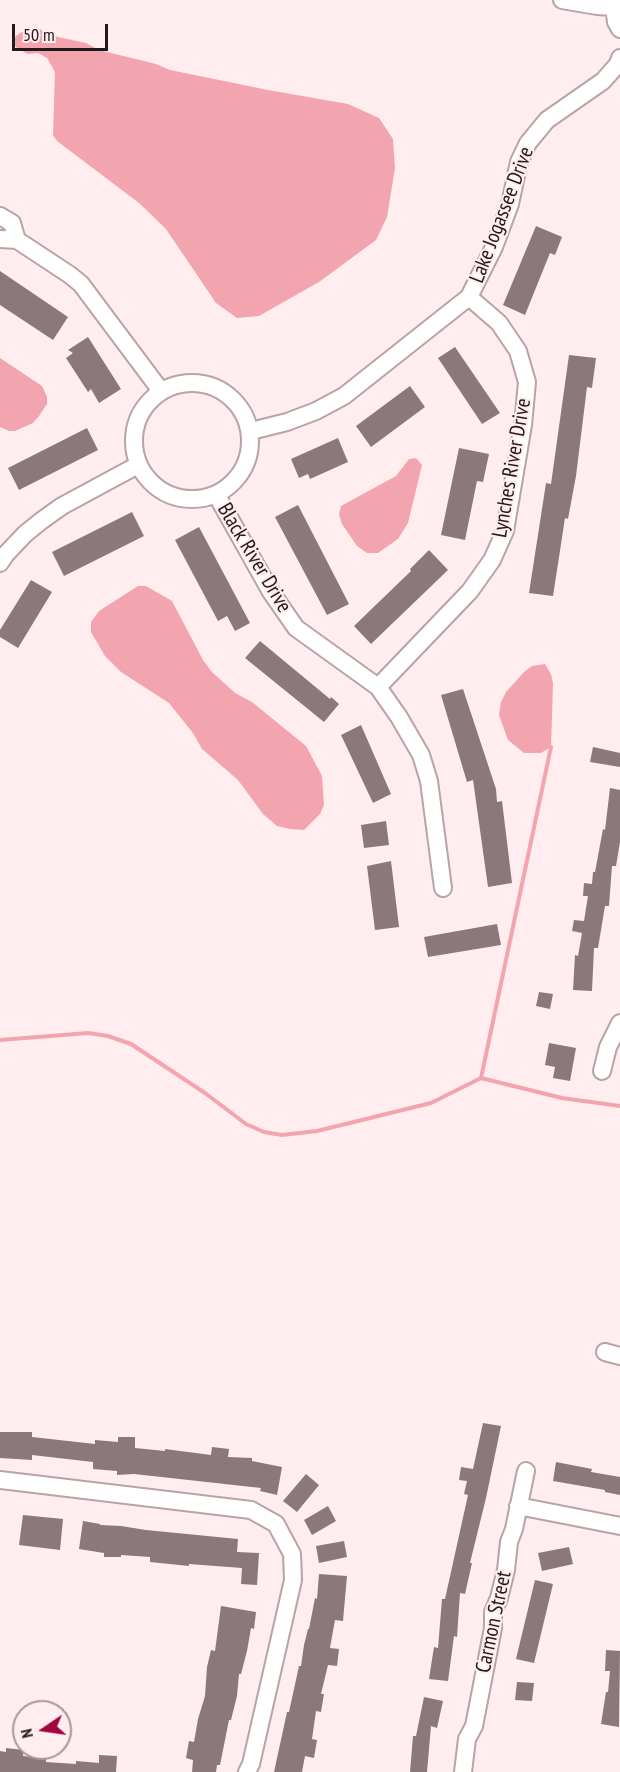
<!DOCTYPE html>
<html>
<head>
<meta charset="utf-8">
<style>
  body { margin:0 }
  #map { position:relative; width:620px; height:1772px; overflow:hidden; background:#ffedef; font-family:"PT Sans Narrow",sans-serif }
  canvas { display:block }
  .north { position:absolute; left:12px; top:1700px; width:60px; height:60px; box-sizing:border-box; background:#ffedef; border:2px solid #a6989a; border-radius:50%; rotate:257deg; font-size:16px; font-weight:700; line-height:24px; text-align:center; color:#21191a }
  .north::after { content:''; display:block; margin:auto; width:21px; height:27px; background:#a2043d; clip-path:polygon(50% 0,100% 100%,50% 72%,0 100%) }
  .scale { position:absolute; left:12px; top:24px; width:96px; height:27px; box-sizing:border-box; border:3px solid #21191a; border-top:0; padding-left:8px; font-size:18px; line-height:21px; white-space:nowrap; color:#21191a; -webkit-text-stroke:4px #ffedef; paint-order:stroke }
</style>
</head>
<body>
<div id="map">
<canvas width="620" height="1772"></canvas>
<div class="north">N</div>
<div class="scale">50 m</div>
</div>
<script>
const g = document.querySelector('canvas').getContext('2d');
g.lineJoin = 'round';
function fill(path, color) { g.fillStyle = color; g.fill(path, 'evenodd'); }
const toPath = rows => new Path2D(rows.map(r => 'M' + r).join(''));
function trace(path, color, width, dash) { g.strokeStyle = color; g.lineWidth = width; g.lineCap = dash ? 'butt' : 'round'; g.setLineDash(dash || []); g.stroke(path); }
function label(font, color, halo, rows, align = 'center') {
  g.font = font + ' "PT Sans Narrow",sans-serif'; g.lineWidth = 4.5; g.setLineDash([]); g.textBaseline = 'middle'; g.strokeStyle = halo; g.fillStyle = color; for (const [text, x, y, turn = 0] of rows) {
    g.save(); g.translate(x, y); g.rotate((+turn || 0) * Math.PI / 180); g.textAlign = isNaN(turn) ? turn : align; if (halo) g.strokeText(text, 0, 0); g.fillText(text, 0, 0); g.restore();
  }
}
fill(toPath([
  [26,29,45,30,58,37,86,43,99,50,156,64,170,70,268,90,348,104,379,118,393,139,395,168,387,217,376,240,319,282,259,316,237,318,216,303,166,229,139,203,57,141,53,135,55,72,47,58,38,53,28,54,18,49,14,45,13,40,16,36],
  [0,358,42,386,47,397,47,404,39,416,33,423,15,431,9,431,0,427],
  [416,458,422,465,408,523,398,539,378,553,367,553,357,546,342,524,339,514,341,506,396,476,409,459],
  [138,586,146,586,172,601,203,660,212,672,235,693,252,702,306,746,322,776,324,805,320,814,304,830,290,829,277,826,263,814,238,780,202,749,193,733,169,703,121,672,105,656,91,632,91,622,99,611],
  [545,664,551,674,553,683,551,747,541,753,524,753,508,740,499,715,501,702,506,692,524,672,532,666]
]), '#f3a5af');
trace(toPath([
  [0,1040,88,1033,108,1036,131,1044,205,1093,246,1124,264,1132,282,1135,317,1131,431,1103,481,1078,562,1098,620,1106],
  [481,1078,551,747]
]), '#f3a5af', 4);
fill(toPath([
  [536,226,562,237,555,255,550,253,525,315,503,305],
  [0,271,68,317,53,340,0,305],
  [88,337,121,389,99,403,91,389,88,392,66,358,73,353,68,350],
  [455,347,500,413,482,424,438,358],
  [569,355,596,358,592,388,587,387,576,476,568,519,565,518,553,596,529,593,546,483,551,484],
  [410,386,425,407,371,447,356,426],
  [87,428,98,450,19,490,8,468],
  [338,438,348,462,310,479,308,474,299,478,291,459],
  [459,448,489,454,483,482,477,481,465,540,441,535],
  [298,505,349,604,327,615,275,517],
  [132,512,144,536,64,576,52,552],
  [199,527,250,623,235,631,227,616,218,621,175,540],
  [429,550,448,570,371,644,354,626,411,571,410,569],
  [31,580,52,592,18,648,0,637,0,630],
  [260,641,330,699,331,697,339,704,324,722,245,658],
  [463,689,496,789,497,802,502,801,512,883,488,887,473,780,467,782,441,695],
  [361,725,391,794,373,803,341,735],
  [593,747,620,753,620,767,590,762],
  [610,788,620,790,620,842,616,866,612,866,609,906,605,906,598,948,594,948,592,991,573,990,575,955,578,956,582,933,572,931,574,920,584,921,588,896,583,896,584,883,592,884,593,872,595,872,603,829,605,830],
  [386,821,389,845,364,848,361,825],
  [391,861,399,927,375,930,367,866],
  [497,924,501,945,428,957,424,937],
  [539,992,553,994,550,1009,536,1006],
  [549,1043,576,1048,570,1081,553,1078,555,1067,545,1065],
  [483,1423,501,1426,486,1498,470,1563,472,1563,465,1594,460,1593,457,1637,454,1636,448,1681,429,1679,434,1647,438,1648,442,1599,445,1599,468,1495,464,1494,467,1481,459,1480,461,1467,473,1469],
  [0,1432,32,1432,32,1437,95,1444,95,1440,118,1442,118,1437,135,1437,135,1448,165,1451,165,1449,211,1455,212,1447,229,1449,228,1457,252,1458,252,1461,282,1467,277,1495,260,1491,261,1488,134,1474,117,1475,117,1471,93,1469,93,1462,32,1455,32,1460,0,1458],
  [556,1462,592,1469,591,1472,620,1477,620,1495,605,1492,605,1490,553,1481],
  [306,1474,319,1485,297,1512,283,1501],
  [328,1506,336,1521,312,1535,304,1520],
  [23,1515,63,1519,60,1550,19,1545],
  [83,1521,100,1524,100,1525,121,1526,146,1530,238,1539,237,1552,259,1553,257,1585,241,1584,242,1568,189,1564,189,1566,150,1562,150,1557,121,1555,121,1557,104,1557,104,1553,79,1549],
  [344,1541,347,1557,319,1563,316,1546],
  [569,1547,573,1564,542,1571,538,1553],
  [319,1574,347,1576,343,1621,335,1620,330,1648,339,1649,337,1666,328,1665,321,1694,324,1694,321,1712,316,1711,312,1739,317,1740,314,1758,305,1756,302,1772,274,1772,287,1712,289,1712,299,1666,301,1666,304,1645,308,1629,309,1629,315,1598,317,1599],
  [535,1580,553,1584,534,1663,516,1659],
  [221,1606,256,1612,254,1629,251,1628,247,1651,241,1674,239,1674,237,1696,231,1720,229,1720,220,1765,217,1765,216,1772,192,1772,193,1760,186,1758,189,1741,194,1742,198,1719,205,1696,207,1667,211,1650,215,1651],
  [606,1650,620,1651,619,1727,601,1724,606,1692,608,1692,610,1671,605,1671],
  [517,1682,534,1683,532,1701,515,1700],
  [424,1697,443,1701,437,1728,431,1726,427,1772,410,1772,413,1736,416,1736],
  [6,1748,24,1750,23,1756,46,1758,46,1762,76,1764,76,1761,99,1763,99,1755,117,1756,116,1772,0,1772,0,1751,6,1752]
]), '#8c787a');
const minor = toPath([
  [562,0,597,6,614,7],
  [615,0,614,7,616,22,620,29],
  [0,216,12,223,17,240],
  [0,239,17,240,70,275,81,284,161,391],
  '134 441a58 58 0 1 1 116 0a58 58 0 1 1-116 0Z',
  [251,431,287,422,316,411,344,396,469,297,494,247,510,204,519,162,528,143,547,120,603,81,618,64,620,58],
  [216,494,271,592,296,628,378,687,399,717,421,755,429,781,443,888],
  [0,563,6,554,25,534,41,521,62,506,138,465],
  [378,687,470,591,492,560,505,531,523,425,527,382,518,351,499,323,469,297],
  [602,1071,608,1047,620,1023],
  [605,1352,620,1356],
  [0,1480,251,1510,276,1524,292,1554,293,1580,251,1764,247,1772],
  [518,1506,620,1526],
  [463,1772,467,1739,474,1726,493,1628,493,1612,499,1598,506,1570,509,1542,514,1529,526,1471]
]);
trace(minor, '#b8a4a6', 20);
trace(minor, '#fff', 16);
label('21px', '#21191a', '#ffedef', [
  ["Lake Jogassee Drive",502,215,-69],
  ["Lynches River Drive",512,468,-80],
  ["Black River Drive",254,558,59],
  ["Carmon Street",494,1622,-78]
]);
</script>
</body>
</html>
